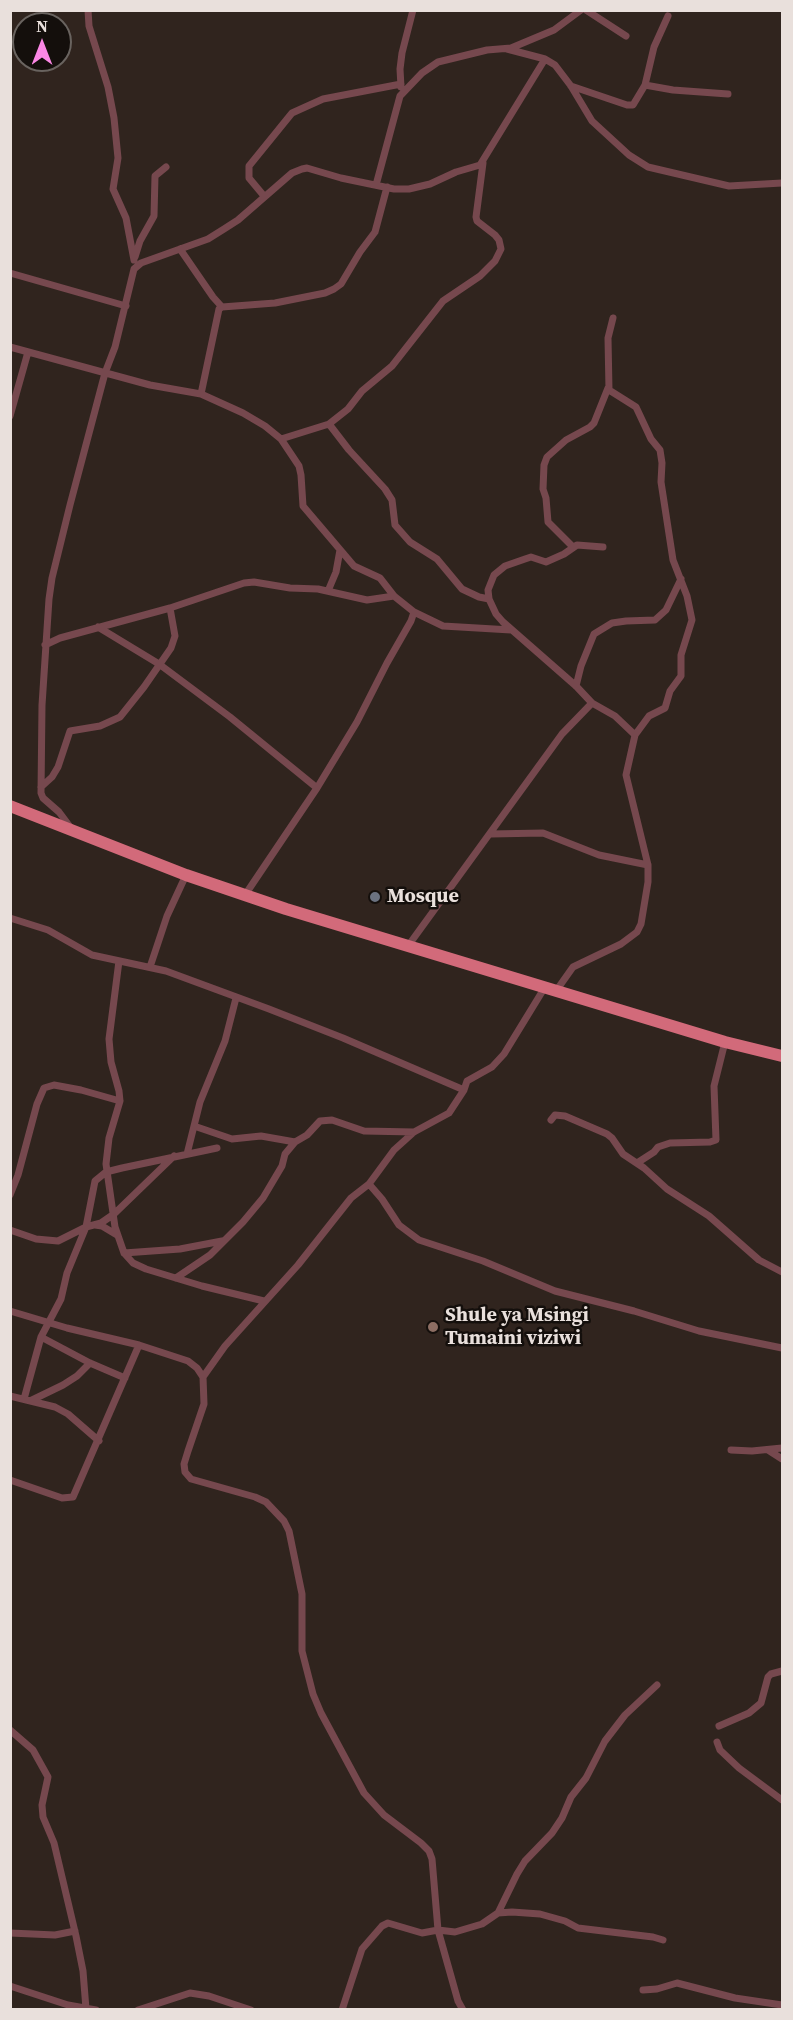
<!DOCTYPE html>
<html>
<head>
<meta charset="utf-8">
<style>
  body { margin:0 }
  #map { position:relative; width:793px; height:2020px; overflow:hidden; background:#30241e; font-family:"Source Serif 4",serif }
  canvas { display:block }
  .frame { position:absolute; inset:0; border:12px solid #e9e0dc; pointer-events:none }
  .north { position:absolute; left:12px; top:12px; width:60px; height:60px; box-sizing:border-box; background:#140f0c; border:2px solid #69635f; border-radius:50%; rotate:0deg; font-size:16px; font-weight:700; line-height:24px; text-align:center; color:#e9e0dc }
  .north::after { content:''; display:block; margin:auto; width:21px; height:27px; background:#fb87e5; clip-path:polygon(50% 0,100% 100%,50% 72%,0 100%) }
</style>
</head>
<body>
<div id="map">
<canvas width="793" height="2020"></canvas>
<div class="frame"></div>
<div class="north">N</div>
</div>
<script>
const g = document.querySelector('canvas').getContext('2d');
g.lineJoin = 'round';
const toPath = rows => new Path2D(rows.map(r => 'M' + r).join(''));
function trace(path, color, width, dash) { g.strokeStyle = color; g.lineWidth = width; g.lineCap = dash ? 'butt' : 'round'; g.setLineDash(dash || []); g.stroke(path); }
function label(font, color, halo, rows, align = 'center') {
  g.font = font + ' "Source Serif 4",serif'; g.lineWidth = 5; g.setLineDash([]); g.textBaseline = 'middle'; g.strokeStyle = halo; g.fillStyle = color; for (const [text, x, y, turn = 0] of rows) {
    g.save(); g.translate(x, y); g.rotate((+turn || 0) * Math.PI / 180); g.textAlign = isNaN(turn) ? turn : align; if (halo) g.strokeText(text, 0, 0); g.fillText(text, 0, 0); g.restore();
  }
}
trace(toPath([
  [88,10,89,26,108,87,114,118,118,158,113,189,126,218,134,260],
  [586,10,626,36],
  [507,49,545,59,555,65,571,86,592,121,629,155,648,167,729,186,782,183],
  [645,85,673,90,728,94],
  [571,86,627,105,633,105,645,85,654,47,668,16],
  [401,87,400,69,402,53,413,10],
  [376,185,400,96,422,73,438,62,487,50,511,48,554,30,581,10],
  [264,196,249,178,249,166,292,113,323,99,401,84],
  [180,249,213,297,222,307],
  [135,257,140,241,154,216,155,176,166,167],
  [10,273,126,306],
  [613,318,608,338,609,390,636,407,651,439,660,450,662,463,661,482,673,560,687,596,692,620,681,655,681,676,670,691,665,708,649,716,635,735],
  [10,347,150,385,201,394,243,413,265,426,281,439,299,466,301,475,303,506,354,566,380,578,394,596,414,612,443,626,511,630],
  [201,394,219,309,222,307,275,303,325,293,334,289,341,284,360,252,375,232,387,187],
  [10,416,28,352],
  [329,424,349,450,385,489,392,500,395,525,410,542,437,559,462,589,479,597,489,599],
  [281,439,329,424,348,409,362,391,392,366,443,301,480,276,495,261,501,249,499,240,495,235,477,221,476,217,483,163],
  [573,547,548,522,546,498,543,489,544,465,547,457,566,440,590,427,594,423,608,388],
  [328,591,336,572,340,550],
  [98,627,159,664,230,717,317,788],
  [45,645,60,638,170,608,244,583,254,582,290,588,318,589,367,600,394,596],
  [576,686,581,666,594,634,612,623,626,621,655,620,666,610,681,579],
  [41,787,52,777,58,767,70,731,100,726,120,717,144,687,171,648,175,636,170,608],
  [71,828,59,812,43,798,41,793,42,705,49,599,52,578,70,505,105,373,115,347,134,269,141,263,208,239,224,229,238,220,292,173,302,169,307,168,341,178,394,189,409,189,430,184,456,172,480,165,545,59],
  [491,834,543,833,599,855,648,865],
  [245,895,317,788,357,722,387,663,411,621,414,612],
  [10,918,48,930,92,955,166,971,269,1009,343,1038,464,1090],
  [408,946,562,734,592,703],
  [119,961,109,1039,111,1062,119,1091,120,1101,109,1138,106,1164,115,1227,124,1253,133,1263,146,1269,202,1286,264,1301],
  [150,967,167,916,186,875],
  [556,991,573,967,621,944,637,932,641,924,648,882,648,865,626,775,635,735,615,716,592,703,576,686,503,622,496,614,489,599,488,590,494,575,505,566,525,559,531,557,546,562,564,554,577,545,603,547],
  [551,1120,555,1115,565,1116,607,1134,612,1138,623,1154,644,1168,667,1189,709,1216,759,1260,782,1272],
  [194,1126,232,1139,261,1136,295,1142,307,1135,320,1121,332,1120,364,1131,414,1132],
  [187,1154,200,1102,225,1041,236,998],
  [637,1163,654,1152,658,1147,670,1143,710,1142,716,1140,714,1086,725,1042],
  [369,1184,382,1199,399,1225,419,1240,483,1261,555,1291,634,1311,699,1331,782,1348],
  [10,1195,18,1175,37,1104,44,1088,54,1085,81,1090,120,1101],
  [95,1225,102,1226,117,1235],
  [10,1230,36,1239,58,1241,86,1227,101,1223,114,1214,174,1156],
  [124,1253,180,1249,222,1241],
  [176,1278,210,1255,243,1222,263,1198,282,1166,285,1154,295,1142],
  [10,1311,67,1328,139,1345,188,1361,197,1368,203,1377,204,1404,188,1451,184,1464,185,1472,191,1479,255,1497,266,1502,284,1521,289,1531,302,1594,302,1651,313,1694,321,1713,364,1793,384,1815,421,1843,429,1851,432,1859,438,1930,458,2001,463,2010],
  [41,1337,90,1363,125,1378],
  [203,1377,225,1346,298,1265,351,1198,369,1184,394,1150,414,1132,449,1113,464,1090,467,1081,492,1067,504,1054,545,987],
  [10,1396,55,1407,68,1414,99,1441],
  [24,1399,41,1337,61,1299,67,1273,86,1227,95,1181,106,1172,122,1168,217,1148],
  [32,1400,63,1385,77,1376,90,1363],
  [731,1450,752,1451,782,1448],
  [768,1450,782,1459],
  [10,1480,62,1498,73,1497,139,1345],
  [719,1726,749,1713,761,1703,768,1677,771,1674,782,1671],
  [10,1730,33,1750,48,1777,42,1805,43,1817,54,1843,76,1936,83,1971,86,2009],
  [717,1742,720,1750,739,1768,782,1800],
  [498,1913,512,1912,540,1914,565,1921,578,1928,653,1937,663,1940],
  [10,1933,55,1935,75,1931],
  [10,1986,68,2005,96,2010],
  [643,1990,657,1989,677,1983,735,1998,782,2005],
  [138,2010,190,1993,209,1996,251,2010],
  [342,2010,362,1949,382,1926,388,1923,422,1933,438,1930,455,1932,482,1924,498,1913,517,1874,525,1861,552,1833,562,1818,571,1797,586,1778,605,1741,625,1715,657,1685]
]), '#76484e', 7);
trace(toPath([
  [10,806,186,875,286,909,725,1042,782,1056]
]), '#d26a7a', 12);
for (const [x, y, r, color] of [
  [375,897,6,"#6b7280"],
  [433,1327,6,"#8d6e63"]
]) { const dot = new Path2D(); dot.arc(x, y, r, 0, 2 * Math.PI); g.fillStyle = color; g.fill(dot); trace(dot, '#140f0c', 2); }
label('bold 20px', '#e9e0dc', '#140f0c', [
  ["Mosque",387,897],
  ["Shule ya Msingi",445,1316],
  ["Tumaini viziwi",445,1339]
], 'left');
</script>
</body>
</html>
